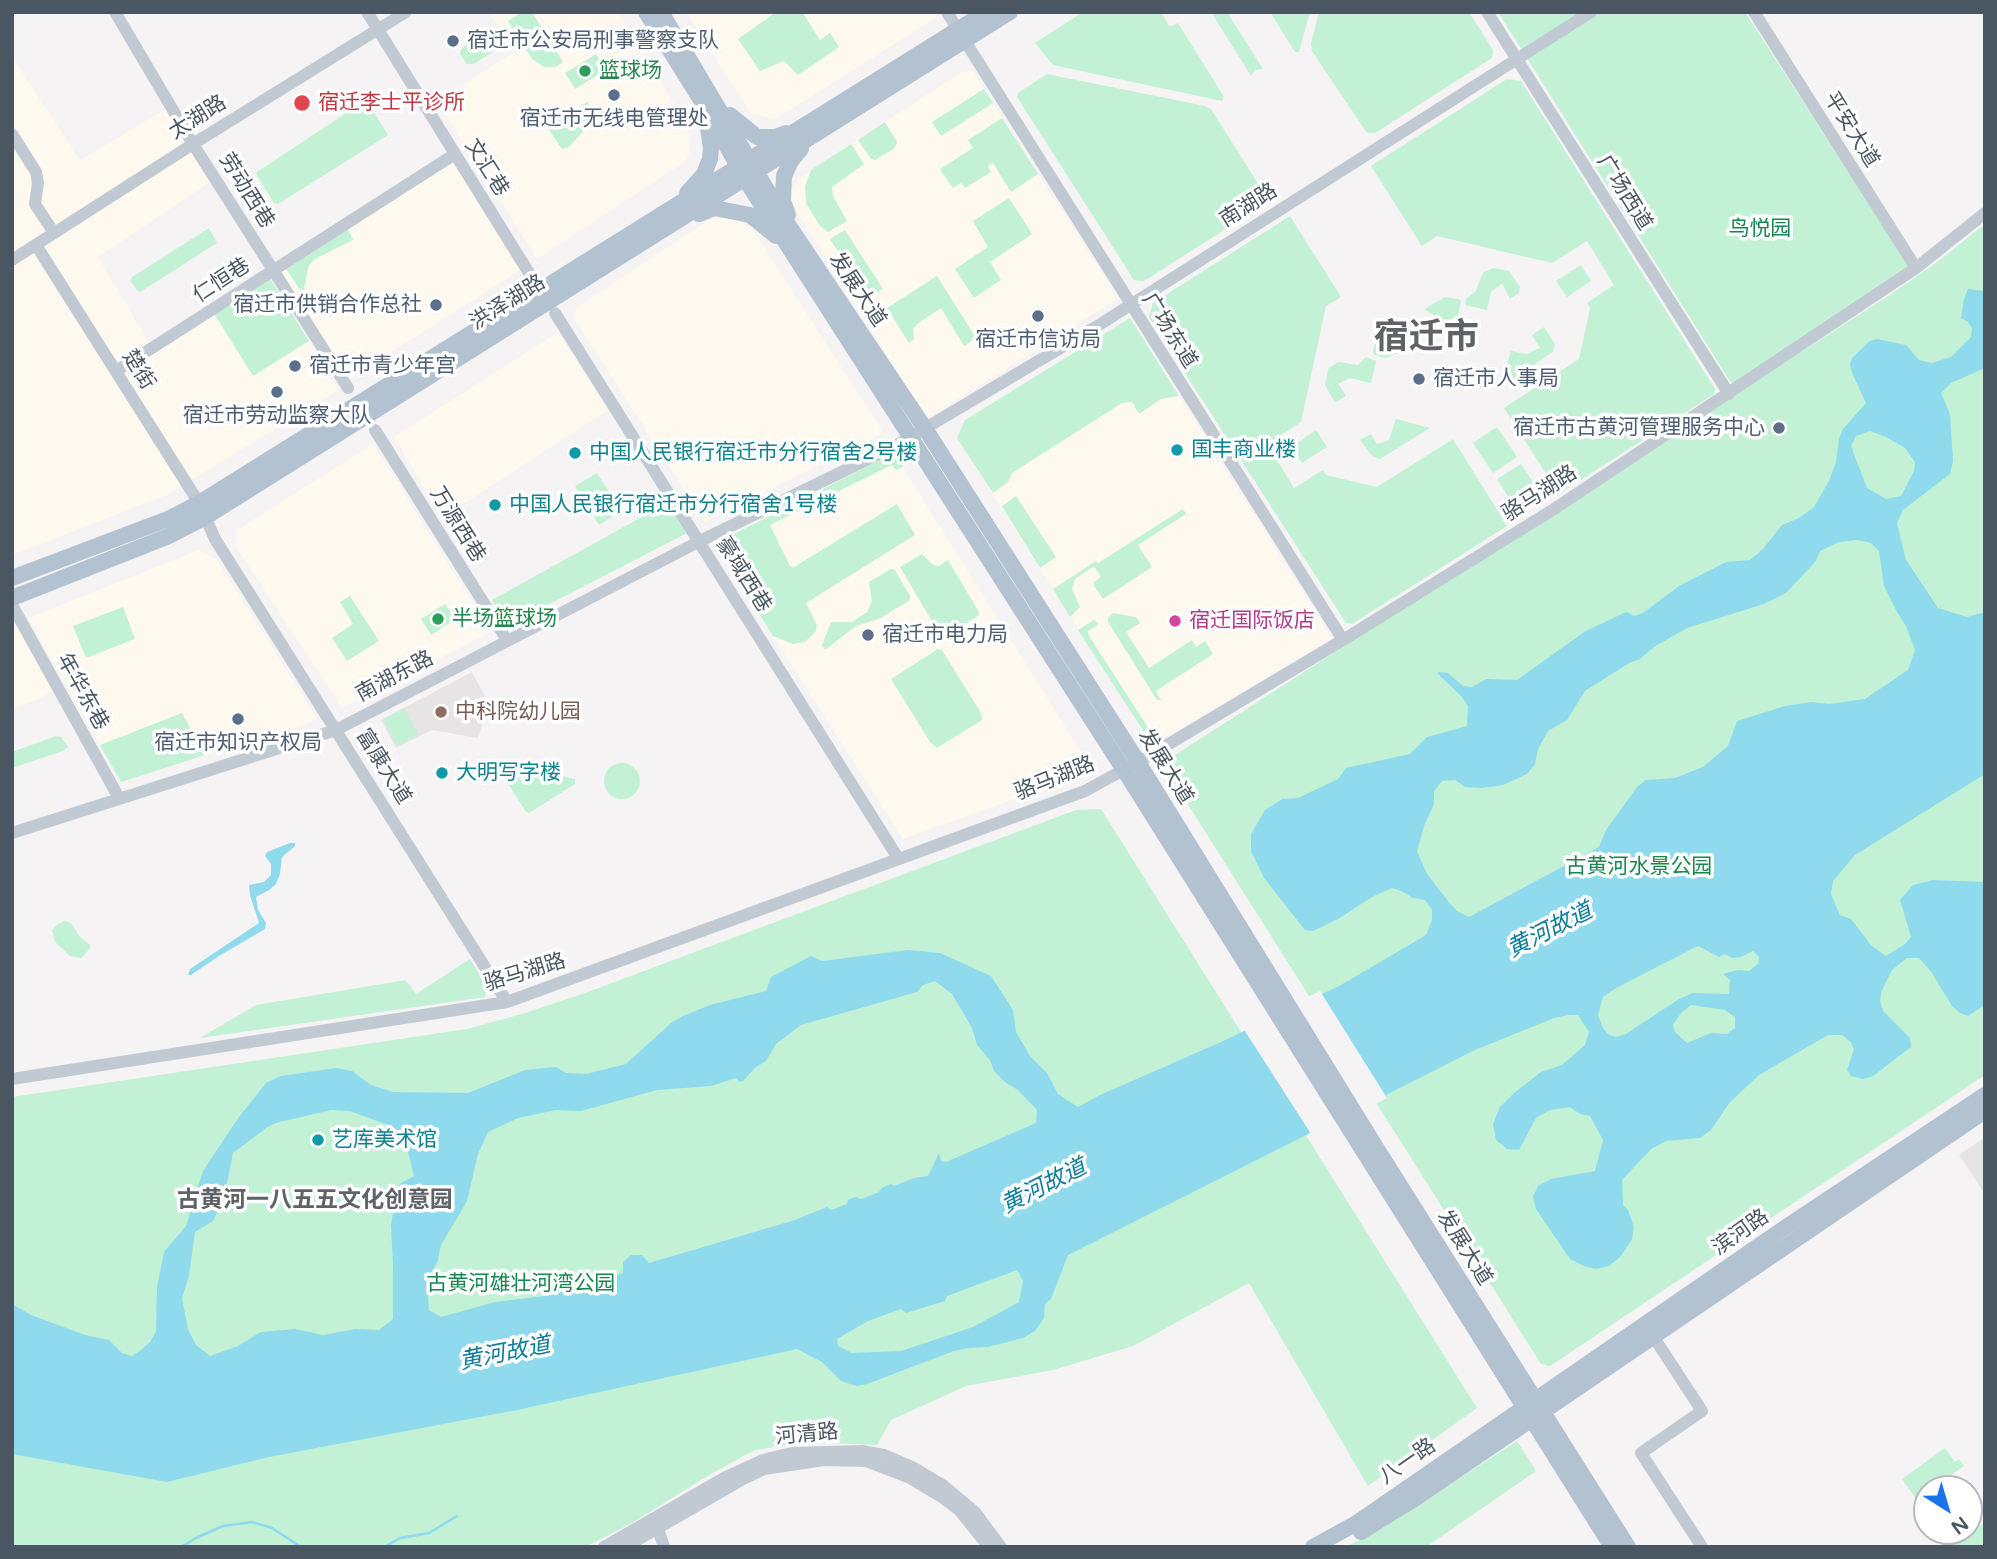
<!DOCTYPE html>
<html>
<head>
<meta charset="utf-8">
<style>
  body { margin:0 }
  #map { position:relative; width:1997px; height:1559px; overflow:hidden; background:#f5f3f3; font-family:"Varela Round",sans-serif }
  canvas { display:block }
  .frame { position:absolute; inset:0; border:14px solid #4a5661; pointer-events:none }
  .north { position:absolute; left:1913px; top:1475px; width:70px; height:70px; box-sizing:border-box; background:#fff; border:2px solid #b7bbc0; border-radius:50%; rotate:143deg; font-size:19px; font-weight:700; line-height:28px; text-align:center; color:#4a5661 }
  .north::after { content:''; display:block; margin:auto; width:24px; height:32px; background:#1a73e8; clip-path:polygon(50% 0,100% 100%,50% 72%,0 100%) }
</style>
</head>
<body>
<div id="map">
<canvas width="1997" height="1559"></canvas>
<div class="frame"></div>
<div class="north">N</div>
</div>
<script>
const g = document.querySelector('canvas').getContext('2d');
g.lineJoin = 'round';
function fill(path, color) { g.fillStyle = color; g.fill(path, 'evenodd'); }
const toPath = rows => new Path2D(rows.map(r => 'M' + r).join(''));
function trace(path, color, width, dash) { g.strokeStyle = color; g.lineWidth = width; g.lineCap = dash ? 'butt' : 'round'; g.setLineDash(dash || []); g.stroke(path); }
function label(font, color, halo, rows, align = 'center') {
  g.font = font + ' "Varela Round","Noto Sans SC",sans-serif'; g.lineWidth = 7; g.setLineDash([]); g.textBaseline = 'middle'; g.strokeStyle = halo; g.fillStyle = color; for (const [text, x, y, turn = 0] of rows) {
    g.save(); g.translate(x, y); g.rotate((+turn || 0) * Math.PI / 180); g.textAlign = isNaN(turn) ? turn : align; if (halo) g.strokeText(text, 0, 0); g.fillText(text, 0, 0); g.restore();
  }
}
fill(toPath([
  [489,12,618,12,688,127,690,152,683,163,537,259,437,101,514,52],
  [686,12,934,12,937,17,776,119,751,114],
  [12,57,80,160,166,109,210,182,98,257,154,350,213,312,253,375,309,341,339,390,167,495,12,555],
  [972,70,1116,295,1114,301,929,417,923,413,791,202,790,195,793,185,807,173,960,73],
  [454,161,522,269,349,379,280,272],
  [716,218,741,220,751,227,884,433,705,522,577,323,575,314,577,307,709,220],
  [1130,318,1332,638,1156,743,1151,743,957,438,965,420],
  [558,332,608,410,442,518,394,437],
  [373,444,491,632,342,708,235,545,237,530],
  [894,453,1093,771,903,839,773,636,721,553,720,547,720,541,724,538],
  [199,550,216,559,317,718,310,723,205,755,182,713,100,745,28,618],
  [17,623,53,690,41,698,12,709,12,625]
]), '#fdf9ef');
fill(toPath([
  [472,672,489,704,478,738,432,730,396,748,381,720],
  [1985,1137,1985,1194,1959,1155]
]), '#e6e4e5');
fill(toPath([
  [522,12,532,12,563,62,556,67,544,67,532,59,508,21],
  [776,12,802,12,820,40,830,33,839,47,798,75,784,61,760,71,738,39],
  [1083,12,1161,12,1169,26,1172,26,1178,23,1224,97,1222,101,1053,65,1035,43],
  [1217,12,1227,12,1263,69,1255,70,1251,76,1213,15],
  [1270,12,1310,12,1299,52,1295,52],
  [1319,12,1469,12,1493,50,1492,58,1375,133,1367,133,1312,51,1311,44],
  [1498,12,1745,12,1909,266,1733,386],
  [486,32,491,34,497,44,497,49,474,64,467,64,460,54,461,49],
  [596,54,606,70,575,89,565,73],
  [1047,74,1205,106,1211,109,1267,198,1265,204,1144,281,1134,280,1017,97,1018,93],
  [1507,79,1521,81,1715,389,1714,394,1559,494,1504,408,1579,359,1590,308,1587,303,1614,285,1587,241,1552,263,1437,236,1422,246,1371,166],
  [984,89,993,103,941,136,932,122],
  [366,100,388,135,278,204,274,203,256,174,257,172],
  [587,102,591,107,591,111,586,128,569,147,562,149,547,127],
  [1002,118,1038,174,1011,192,993,163,988,166,991,172,965,188,961,183,953,188,940,169,973,148,968,140],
  [885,122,897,142,895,148,875,160,871,159,858,140],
  [851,144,864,164,832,187,833,196,847,221,828,232,820,226,806,203,805,186,811,170],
  [1009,198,1032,234,990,262,1001,280,974,298,955,269,988,247,973,221],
  [1290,216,1341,297,1326,306,1301,422,1267,444,1294,488,1323,470,1326,475,1377,487,1453,439,1507,526,1352,624,1346,623,1149,317,1153,303],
  [1985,224,1985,1075,1550,1366,1541,1364,1167,771,1172,757,1888,296,1936,263],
  [209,228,217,243,140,292,138,291,130,281,132,277],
  [348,229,353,240,315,259,309,265,303,294,286,269],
  [845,230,883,289,868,299,830,239],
  [1581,265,1591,281,1567,297,1556,281],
  [1494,268,1509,271,1520,287,1519,293,1510,299,1502,283,1491,292,1487,310,1465,305,1467,298,1476,291,1481,277,1484,272],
  [937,276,976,338,964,346,941,308,917,324,913,329,914,339,909,343,887,308],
  [269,277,309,341,253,376,213,312],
  [1445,297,1459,299,1461,302,1458,315,1446,323,1424,309],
  [1130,318,1179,396,1161,399,1139,414,1132,402,1122,403,1012,473,1008,482,993,493,957,438,965,420],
  [1397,326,1399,352,1386,358,1374,355,1373,351,1376,338],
  [1544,327,1555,344,1553,352,1504,385,1501,384,1511,351,1526,354,1540,348,1532,335],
  [1366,357,1376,361,1371,383,1350,378,1338,384,1346,396,1336,402,1334,401,1325,385,1328,369,1338,362,1358,365],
  [1396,419,1430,428,1380,459,1372,456,1360,440,1371,434,1377,444,1389,440],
  [1497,427,1517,457,1493,473,1473,443],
  [1316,430,1327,447,1302,463,1292,447],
  [894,453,903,467,896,470,892,465,770,525,790,566,794,567,897,504,915,535,806,603,817,625,816,631,805,642,793,644,773,636,721,553,720,541],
  [1521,464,1540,493,1516,509,1497,479],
  [597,473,621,511,599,525,575,486],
  [1016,496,1056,557,1040,568,1002,506],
  [667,503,687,533,507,626,492,600],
  [1183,509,1186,514,1138,545,1152,567,1103,599,1094,586,1094,582,1101,577,1094,566,1075,579,1072,589,1080,607,1070,617,1053,589,1096,561,1098,563],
  [922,554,933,565,939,566,948,560,979,612,979,615,950,634,944,634,936,628,900,567],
  [891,569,895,570,910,596,910,600,881,618,856,626,825,650,822,645,831,622,852,622,867,612,872,601,869,582],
  [350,596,379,641,347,661,332,638,353,624,340,602],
  [445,604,455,619,431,635,421,619],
  [123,607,135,639,86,658,73,626],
  [1113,613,1136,617,1140,623,1126,632,1149,668,1192,640,1196,647,1205,641,1213,654,1156,691,1161,700,1157,700,1108,622,1108,618],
  [1094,620,1099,624,1088,631,1089,636,1151,732,1146,735,1078,630],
  [938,649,942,650,981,713,982,720,937,748,930,742,891,679],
  [404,708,418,734,397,746,383,719],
  [182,713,205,755,121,782,100,745],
  [56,736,61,737,68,747,63,751,12,768,12,752],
  [501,763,575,779,575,784,529,813,526,812,498,768],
  '604 781a18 18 0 1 1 36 0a18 18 0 1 1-36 0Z',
  [1101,809,1477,1408,1368,1486,1249,1283,1133,1346,1053,1370,966,1386,891,1420,877,1445,806,1442,755,1450,709,1475,632,1523,585,1547,12,1547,12,1097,467,1029,522,1014,585,993,1076,810],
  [65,921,71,923,79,936,90,945,90,948,82,958,70,956,55,942,52,930,58,924],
  [470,959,487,986,485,997,200,1038,256,1005,406,980,416,994],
  [1517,1441,1536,1471,1426,1547,1346,1547,1383,1528],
  [1945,1448,1955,1462,1959,1459,1964,1466,1941,1482,1943,1486,1939,1489,1927,1489,1927,1497,1919,1503,1902,1479],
  [1985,1523,1985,1543,1977,1547,1936,1547]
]), '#c3f1d5');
fill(toPath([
  [1968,289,1985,291,1985,368,1951,383,1941,393,1950,414,1953,461,1950,474,1903,510,1897,523,1906,560,1938,608,1967,617,1985,612,1985,774,1855,855,1833,881,1831,894,1840,915,1851,919,1871,945,1886,956,1905,944,1911,937,1900,900,1913,885,1933,880,1985,882,1985,1005,1968,1016,1960,1013,1952,1006,1932,973,1919,958,1907,958,1892,970,1882,990,1880,1000,1883,1011,1910,1038,1911,1047,1873,1076,1863,1079,1851,1076,1847,1070,1854,1049,1851,1042,1842,1035,1828,1035,1759,1075,1730,1102,1711,1130,1700,1138,1666,1141,1651,1149,1622,1180,1623,1205,1628,1210,1634,1227,1632,1239,1621,1256,1609,1266,1596,1269,1584,1266,1570,1259,1536,1209,1533,1197,1538,1186,1551,1179,1595,1171,1603,1140,1590,1116,1580,1114,1570,1107,1550,1110,1536,1118,1519,1150,1507,1149,1496,1140,1493,1124,1500,1107,1513,1094,1541,1072,1562,1065,1585,1045,1589,1032,1578,1015,1569,1015,1554,1018,1475,1050,1068,1255,1051,1299,1045,1304,1044,1318,1035,1331,1023,1338,988,1347,969,1348,954,1351,867,1384,856,1386,841,1381,822,1362,797,1349,517,1410,269,1457,167,1482,12,1454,12,1306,14,1305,31,1315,85,1335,109,1340,122,1353,132,1356,141,1350,150,1342,156,1331,157,1287,164,1252,186,1226,203,1171,239,1117,266,1083,281,1076,336,1068,352,1071,371,1085,393,1092,468,1093,525,1070,556,1067,566,1073,586,1074,626,1064,671,1023,683,1016,710,1005,766,991,771,977,811,956,822,961,908,950,940,953,991,976,1013,1010,1016,1032,1030,1056,1047,1073,1058,1094,1078,1107,1100,1095,1221,1042,1341,985,1426,935,1432,920,1432,910,1425,900,1413,898,1402,891,1392,888,1372,897,1338,919,1313,931,1305,930,1264,878,1251,851,1251,834,1265,810,1282,799,1298,798,1338,779,1346,768,1410,754,1427,737,1467,726,1468,706,1462,697,1437,673,1439,672,1448,673,1463,686,1472,687,1486,679,1517,680,1584,632,1626,612,1634,616,1643,613,1679,586,1726,562,1750,560,1763,549,1782,525,1799,518,1814,507,1829,481,1836,462,1839,438,1843,429,1866,403,1852,373,1850,364,1852,358,1870,341,1877,339,1906,345,1919,360,1932,363,1951,357,1971,337,1972,328,1968,322,1961,318,1964,299],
  [1870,431,1886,437,1905,448,1915,462,1914,471,1901,496,1886,499,1867,488,1851,446,1856,436],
  [1857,540,1871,543,1879,551,1884,586,1897,612,1906,626,1915,650,1908,670,1865,699,1829,704,1811,702,1785,706,1737,721,1728,746,1703,767,1675,778,1646,780,1637,787,1606,830,1599,847,1469,917,1457,911,1448,901,1427,874,1417,851,1424,826,1434,804,1434,791,1442,781,1455,780,1465,787,1482,788,1503,785,1527,774,1535,764,1538,749,1548,731,1567,720,1585,691,1629,663,1640,659,1654,647,1687,628,1764,604,1786,593,1816,561,1820,551,1839,542],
  [1698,946,1719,957,1724,954,1733,958,1741,957,1753,951,1759,957,1758,964,1749,971,1738,970,1723,974,1730,980,1729,994,1693,993,1679,999,1626,1034,1616,1037,1609,1035,1603,1028,1598,1015,1603,997,1616,988],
  [935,981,952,994,972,1028,977,1045,990,1060,994,1071,1005,1082,1018,1090,1037,1110,1036,1123,946,1162,941,1161,939,1153,928,1176,914,1178,894,1186,891,1184,882,1188,879,1192,861,1199,855,1197,848,1200,847,1204,831,1210,827,1207,795,1220,649,1263,642,1255,631,1255,623,1262,623,1273,552,1295,495,1302,441,1317,429,1310,427,1284,438,1260,441,1245,467,1201,478,1154,488,1132,518,1118,556,1110,581,1111,657,1090,711,1086,736,1078,739,1082,743,1081,755,1068,766,1061,776,1044,801,1025,917,992,923,985],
  [1691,1005,1725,1010,1735,1017,1735,1028,1727,1034,1711,1033,1687,1043,1675,1032,1673,1025,1681,1013],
  [331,1110,350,1111,388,1125,396,1140,407,1148,414,1176,401,1183,397,1189,391,1225,393,1265,393,1319,379,1330,355,1329,323,1335,295,1329,261,1332,238,1346,210,1356,196,1345,188,1329,182,1298,189,1276,195,1232,213,1221,224,1198,233,1153,266,1128,276,1123],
  [1017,1270,1023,1281,1019,1302,973,1327,901,1351,852,1353,838,1346,837,1339,868,1321,901,1309,906,1313,945,1301,947,1296],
  [290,843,295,843,295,846,282,857,280,874,276,884,269,890,256,897,258,910,266,923,265,929,219,956,191,975,188,975,190,969,259,923,250,895,249,885,264,882,271,875,271,864,265,856,267,852]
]), '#90daee');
fill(toPath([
  [1320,991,1387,1098,1313,1137,1243,1028]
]), '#f5f3f3');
trace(toPath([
  [181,1547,196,1538,223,1526,252,1522,272,1528,301,1547],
  [384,1547,400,1538,429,1533,457,1516]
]), '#90daee', 2.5);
trace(toPath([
  [115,12,193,144,348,388],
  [367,12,529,273],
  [947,12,958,30],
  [1487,12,1729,394],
  [1754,12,1916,268],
  [965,41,1343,640],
  [12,134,36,172,38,183,35,204,54,233],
  [36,245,199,503,215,539,507,1002],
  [12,260,193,144,406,12],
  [555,313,898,858],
  [116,371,455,154],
  [375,430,507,640],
  [12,605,119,798],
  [12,833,336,730,700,541,897,445,1099,325,1591,12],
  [12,1079,507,1002,1085,791,1147,757,1343,640,1554,509,1916,268,1985,213],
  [1653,1336,1702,1411,1641,1453,1702,1547],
  [655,1520,664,1547],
  [604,1547,724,1478,763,1460,791,1453,862,1451,884,1455,912,1467,944,1486,975,1512,1001,1547],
  [625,1547,743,1479,764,1469,824,1460,866,1461,910,1478,942,1497,959,1510,989,1547]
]), '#c1cad2', 12);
trace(toPath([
  [646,12,704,105,745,179,1124,770,1612,1547],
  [661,12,785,220,926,430,1138,762,1377,1149,1628,1547],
  [730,115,757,137,776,137,786,133],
  [687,193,704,174,710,159,711,148,706,114],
  [699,214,714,208,750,215,776,236],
  [788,215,783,201,784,176,791,161,801,149],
  [12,578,168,519,199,503,986,12],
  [12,598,169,536,204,518,1010,12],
  [1361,1532,1416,1498,1985,1111],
  [1313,1547,1355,1524,1786,1227,1985,1095]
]), '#b3c2d1', 16);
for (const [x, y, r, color] of [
  [453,41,7,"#5c6f8a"],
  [585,71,7,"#2e9e5b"],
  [614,95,7,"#5c6f8a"],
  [302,103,9,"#e0444e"],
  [436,305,7,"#5c6f8a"],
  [1038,316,7,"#5c6f8a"],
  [295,366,7,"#5c6f8a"],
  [1419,379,7,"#5c6f8a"],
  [277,392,7,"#5c6f8a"],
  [1779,428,7,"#5c6f8a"],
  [1177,450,7,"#0f9aa8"],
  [575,453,7,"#0f9aa8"],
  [495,505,7,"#0f9aa8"],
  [438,619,7,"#2e9e5b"],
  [1175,621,7,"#d1479c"],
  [868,635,7,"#5c6f8a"],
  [441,712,7,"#8d6e63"],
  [238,719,7,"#5c6f8a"],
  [442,773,7,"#0f9aa8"],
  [318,1140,7,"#0f9aa8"]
]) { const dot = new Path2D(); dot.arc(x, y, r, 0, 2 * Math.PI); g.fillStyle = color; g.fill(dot); trace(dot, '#fff', 2.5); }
label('21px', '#4e5e75', '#fff', [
  ["宿迁市公安局刑事警察支队",467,41],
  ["宿迁市无线电管理处",614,119,"center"],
  ["宿迁市供销合作总社",422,305,"right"],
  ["宿迁市信访局",1038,340,"center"],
  ["宿迁市青少年宫",309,366],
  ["宿迁市人事局",1433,379],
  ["宿迁市劳动监察大队",277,416,"center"],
  ["宿迁市古黄河管理服务中心",1765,428,"right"],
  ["宿迁市电力局",882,635],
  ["宿迁市知识产权局",238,743,"center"]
], 'left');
label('21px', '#27864d', '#fff', [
  ["篮球场",599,71],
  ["半场篮球场",452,619]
], 'left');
label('21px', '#be3a42', '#fff', [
  ["宿迁李士平诊所",318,103]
], 'left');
label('21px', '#4a5661', '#fff', [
  ["太湖路",198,118,-32],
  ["平安大道",1851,130,58],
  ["文汇巷",486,168,58],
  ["劳动西巷",246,191,58],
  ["广场西道",1624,193,58],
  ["南湖路",1249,206,-32],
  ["仁恒巷",222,281,-33],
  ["发展大道",857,290,56],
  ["洪泽湖路",508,303,-32],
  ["广场东道",1169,331,58],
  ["楚街",138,370,58],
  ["骆马湖路",1540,494,-33],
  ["万源西巷",457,525,58],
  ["豪域西巷",743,575,58],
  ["南湖东路",395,677,-28],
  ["年华东巷",82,692,61],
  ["富康大道",383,767,58],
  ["发展大道",1165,767,58],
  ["骆马湖路",1055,779,-22],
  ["骆马湖路",525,973,-17],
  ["滨河路",1741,1233,-35],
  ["发展大道",1464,1248,58],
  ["河清路",807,1435,-5],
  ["八一路",1408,1462,-35]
]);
label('21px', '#17864f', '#fff', [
  ["鸟悦园",1760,229],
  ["古黄河水景公园",1639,867],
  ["古黄河雄壮河湾公园",521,1284]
]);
label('21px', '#0d838f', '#fff', [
  ["国丰商业楼",1191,450],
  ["中国人民银行宿迁市分行宿舍2号楼",589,453],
  ["中国人民银行宿迁市分行宿舍1号楼",509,505],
  ["大明写字楼",456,773],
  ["艺库美术馆",332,1140]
], 'left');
label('21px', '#b23c85', '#fff', [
  ["宿迁国际饭店",1189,621]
], 'left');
label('21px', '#785e54', '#fff', [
  ["中科院幼儿园",455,712]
], 'left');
label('italic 23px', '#0c7c9b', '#fff', [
  ["黄河故道",1550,931,-27],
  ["黄河故道",1044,1187,-27],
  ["黄河故道",505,1354,-11]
]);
label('bold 23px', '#5f6368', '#fff', [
  ["古黄河一八五五文化创意园",315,1201]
]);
label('bold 35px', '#5f6368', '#fff', [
  ["宿迁市",1426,339]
]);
</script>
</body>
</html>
